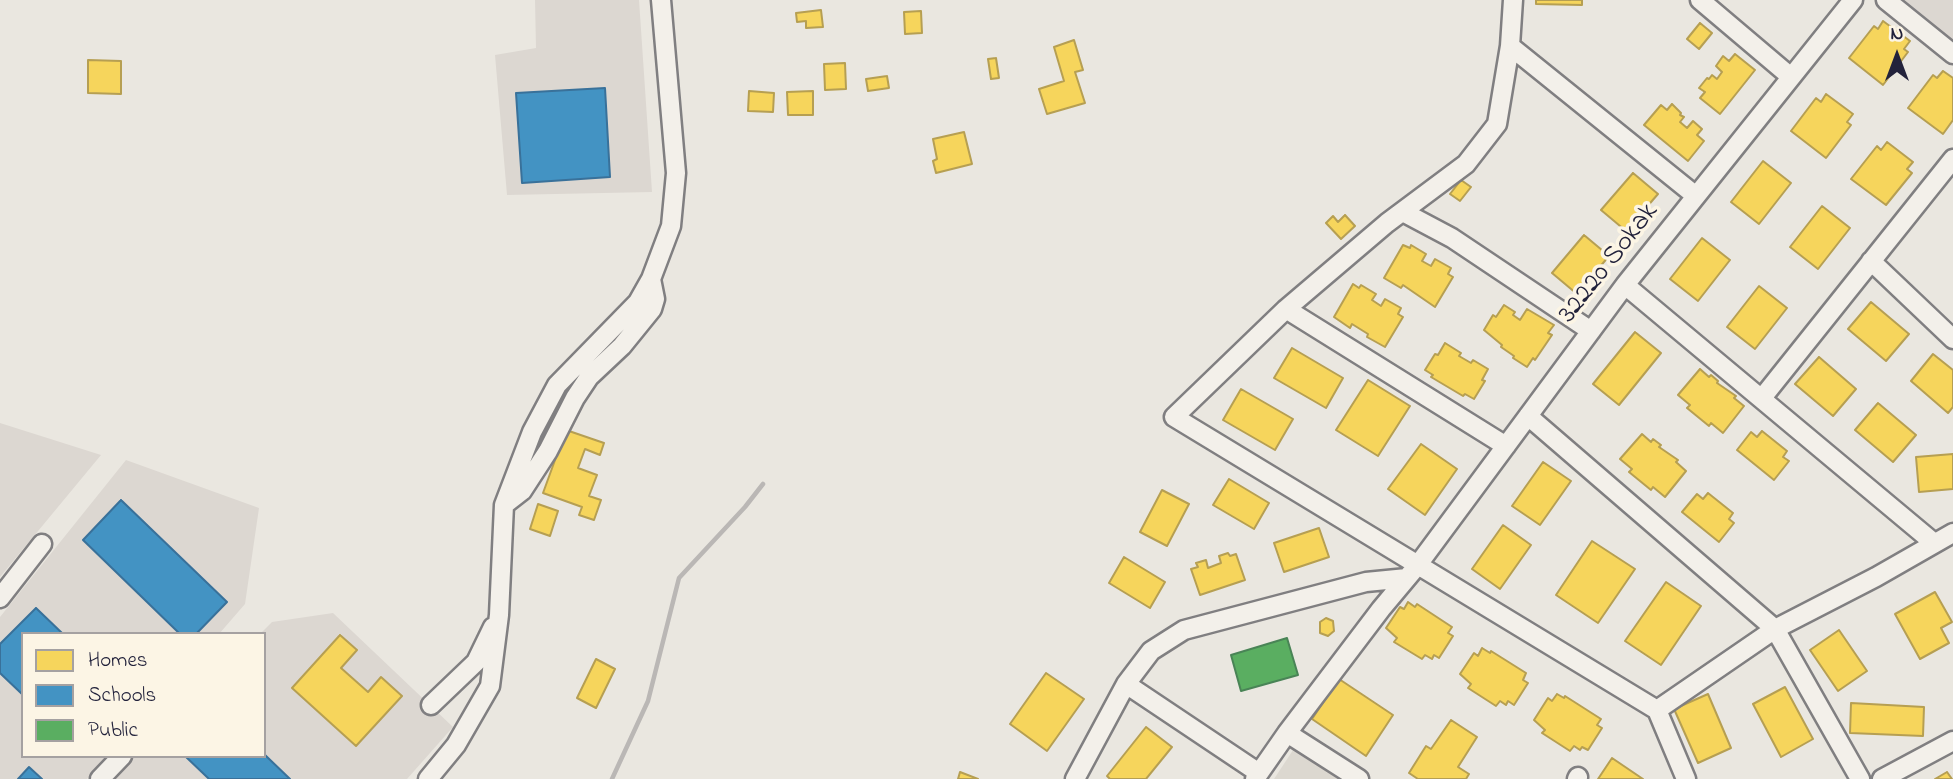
<!DOCTYPE html>
<html>
<head>
<meta charset="utf-8">
<style>
  body { margin:0 }
  #map { position:relative; width:1953px; height:779px; overflow:hidden; background:#eae7e0; font-family:"Indie Flower",sans-serif }
  canvas { display:block }
  .legend { position:absolute; left:21px; top:632px; width:245px; height:126px; box-sizing:border-box; background:#fcf5e5; border:2px solid #a5a1a1; margin:0; padding:9px 12px; list-style:none; font-size:21px; color:#22223b }
  .legend li { display:flex; align-items:center; gap:14px; height:35px }
  .legend b { width:35px; border:2px solid #a5a1a1 }
  .north { position:absolute; left:1862px; top:21px; width:70px; height:70px; -webkit-text-stroke:5px #fcf5e5; paint-order:stroke; rotate:0deg; font-size:19px; font-weight:700; line-height:28px; text-align:center; color:#22223b }
  .north::after { content:''; display:block; margin:auto; width:24px; height:32px; background:#22223b; clip-path:polygon(50% 0,100% 100%,50% 72%,0 100%) }
</style>
</head>
<body>
<div id="map">
<canvas width="1953" height="779"></canvas>
<ul class="legend">
<li><b style="height:19px;background:#f6d55c"></b>Homes</li>
<li><b style="height:19px;background:#4393c3"></b>Schools</li>
<li><b style="height:19px;background:#5aae61"></b>Public</li>
</ul>
<div class="north">N</div>
</div>
<script>
const g = document.querySelector('canvas').getContext('2d');
g.lineJoin = 'round';
function fill(path, color) { g.fillStyle = color; g.fill(path, 'evenodd'); }
const toPath = rows => new Path2D(rows.map(r => 'M' + r).join(''));
function trace(path, color, width, dash) { g.strokeStyle = color; g.lineWidth = width; g.lineCap = dash ? 'butt' : 'round'; g.setLineDash(dash || []); g.stroke(path); }
function label(font, color, halo, rows, align = 'center') {
  g.font = font + ' "Indie Flower",sans-serif'; g.lineWidth = 7; g.setLineDash([]); g.textBaseline = 'middle'; g.strokeStyle = halo; g.fillStyle = color; for (const [text, x, y, turn = 0] of rows) {
    g.save(); g.translate(x, y); g.rotate((+turn || 0) * Math.PI / 180); g.textAlign = isNaN(turn) ? turn : align; if (halo) g.strokeText(text, 0, 0); g.fillText(text, 0, 0); g.restore();
  }
}
fill(toPath([
  [535,0,639,0,652,192,507,195,495,55,536,48],
  [1897,0,1953,0,1953,43],
  [0,423,101,455,0,577],
  [126,460,259,508,245,604,219,634,23,634,23,756,107,756,87,779,0,779,0,617],
  [333,613,453,727,407,779,108,779,131,756,264,756,264,634,260,634,272,622]
]), '#dcd7d1');
fill(toPath([
  [1295,747,1343,779,1274,779]
]), '#dcd8d0');
const homes = toPath([
  [1536,0,1582,0,1582,5,1536,4,1536,0],
  [821,10,823,27,806,28,806,21,797,22,796,13,821,10],
  [921,11,922,33,905,34,904,12,921,11],
  [1883,21,1910,41,1904,49,1908,52,1883,85,1849,58,1874,26,1878,29,1883,21],
  [1700,23,1712,33,1699,49,1687,39,1700,23],
  [1074,40,1083,70,1075,72,1085,103,1047,114,1039,89,1064,81,1054,47,1074,40],
  [1735,54,1755,70,1720,114,1700,98,1705,92,1699,88,1707,78,1709,79,1712,75,1717,79,1722,72,1716,66,1723,56,1729,61,1735,54],
  [996,58,999,78,991,79,988,59,996,58],
  [88,60,121,61,121,94,88,93,88,60],
  [845,63,846,89,825,90,824,64,845,63],
  [1943,71,1953,78,1953,120,1943,134,1908,108,1933,75,1937,78,1943,71],
  [887,76,889,88,868,91,866,79,887,76],
  [749,91,774,93,773,112,748,111,749,91],
  [813,91,813,115,788,115,787,92,813,91],
  [1826,94,1853,114,1847,122,1851,125,1826,158,1791,131,1816,98,1821,102,1826,94],
  [1672,104,1681,113,1680,115,1684,117,1680,122,1687,128,1693,121,1702,129,1697,135,1704,141,1688,161,1644,125,1661,105,1667,110,1672,104],
  [964,132,972,164,936,173,933,161,937,159,933,139,964,132],
  [1887,142,1913,162,1907,169,1912,173,1886,205,1851,179,1877,146,1881,150,1887,142],
  [1763,161,1791,183,1759,224,1731,202,1763,161],
  [1633,173,1658,194,1626,231,1601,210,1633,173],
  [1461,180,1471,187,1460,201,1450,194,1461,180],
  [1822,206,1850,228,1818,269,1790,247,1822,206],
  [1345,215,1355,226,1341,239,1326,223,1333,216,1338,222,1345,215],
  [1584,235,1609,256,1577,294,1552,273,1584,235],
  [1702,238,1730,260,1698,301,1670,279,1702,238],
  [1403,245,1410,248,1411,245,1426,254,1422,261,1431,266,1435,259,1451,268,1448,274,1453,277,1435,307,1403,285,1401,288,1384,278,1403,245],
  [1353,284,1359,288,1361,285,1376,294,1372,300,1381,306,1385,299,1401,308,1398,314,1403,317,1385,347,1367,337,1368,334,1352,324,1350,328,1334,317,1353,284],
  [1759,286,1787,308,1755,349,1727,327,1759,286],
  [1871,302,1909,334,1886,361,1848,329,1871,302],
  [1504,305,1515,312,1513,315,1520,320,1527,309,1554,325,1548,333,1552,335,1535,360,1533,358,1527,367,1513,358,1514,356,1501,347,1502,345,1484,330,1493,315,1496,317,1504,305],
  [1635,332,1661,353,1619,405,1593,384,1635,332],
  [1445,343,1461,353,1459,356,1471,363,1473,360,1488,369,1482,380,1485,381,1474,399,1465,394,1463,396,1431,377,1433,375,1425,370,1435,354,1438,355,1445,343],
  [1292,348,1343,378,1326,408,1274,378,1292,348],
  [1933,354,1953,370,1953,407,1948,413,1911,381,1933,354],
  [1819,357,1856,389,1833,416,1795,384,1819,357],
  [1700,369,1709,377,1711,375,1718,381,1717,383,1736,396,1734,398,1744,406,1723,433,1711,423,1709,426,1687,408,1690,405,1678,395,1700,369],
  [1368,380,1410,406,1378,456,1336,430,1368,380],
  [1241,389,1293,419,1275,450,1223,420,1241,389],
  [1878,403,1916,435,1893,462,1855,430,1878,403],
  [566,430,604,443,600,455,585,449,578,468,597,475,589,496,601,500,594,520,579,515,582,507,543,493,566,430],
  [1762,431,1787,451,1783,457,1789,461,1774,480,1737,450,1751,432,1757,437,1762,431],
  [1642,434,1651,442,1653,439,1661,445,1659,447,1678,460,1676,462,1686,471,1665,497,1653,487,1651,490,1629,472,1632,469,1620,459,1642,434],
  [1421,444,1457,469,1425,515,1388,489,1421,444],
  [1953,454,1953,489,1919,492,1916,457,1953,454],
  [1543,462,1571,481,1540,525,1512,506,1543,462],
  [1229,479,1269,503,1254,529,1213,505,1229,479],
  [1162,490,1189,504,1167,546,1140,532,1162,490],
  [1708,493,1733,513,1729,519,1734,523,1719,542,1682,512,1697,494,1703,499,1708,493],
  [538,504,558,511,550,536,530,529,538,504],
  [1503,525,1531,545,1500,589,1472,569,1503,525],
  [1319,528,1329,557,1284,572,1274,543,1319,528],
  [1592,541,1635,569,1598,623,1556,595,1592,541],
  [1228,553,1230,556,1236,554,1245,580,1200,595,1191,569,1198,567,1196,563,1206,560,1208,568,1221,563,1219,556,1228,553],
  [1124,557,1165,582,1150,608,1109,583,1124,557],
  [1666,582,1701,606,1661,665,1625,641,1666,582],
  [1935,592,1952,622,1941,628,1949,643,1920,659,1895,614,1935,592],
  [1408,602,1415,607,1417,604,1452,627,1448,633,1453,636,1439,658,1434,655,1432,659,1425,655,1422,659,1394,642,1397,638,1386,628,1400,607,1404,609,1408,602],
  [1326,618,1333,621,1334,631,1328,636,1320,633,1320,622,1326,618],
  [1839,630,1867,671,1838,691,1810,650,1839,630],
  [340,635,357,650,341,668,368,692,381,677,402,696,356,746,292,688,340,635],
  [1482,648,1490,653,1491,651,1526,673,1523,680,1528,683,1514,705,1508,701,1506,705,1500,701,1496,706,1468,688,1471,684,1460,674,1474,653,1478,656,1482,648],
  [596,659,615,669,596,708,577,698,596,659],
  [1046,673,1084,699,1047,751,1010,724,1046,673],
  [1339,679,1393,715,1366,756,1312,719,1339,679],
  [1785,687,1813,739,1781,757,1753,704,1785,687],
  [1557,694,1564,698,1565,696,1601,719,1597,725,1602,728,1588,750,1582,747,1580,750,1574,746,1570,751,1542,733,1545,730,1534,720,1548,698,1552,701,1557,694],
  [1708,694,1731,748,1698,763,1674,709,1708,694],
  [1851,703,1924,707,1923,736,1850,733,1851,703],
  [1451,720,1477,737,1458,767,1469,774,1466,779,1418,779,1409,773,1426,746,1431,749,1451,720],
  [1146,727,1172,747,1146,779,1110,779,1107,776,1146,727],
  [1612,758,1643,779,1598,779,1612,758],
  [960,772,978,779,958,779,960,772],
  [1947,772,1952,779,1935,779,1947,772]
]);
fill(homes, '#f6d55c');
trace(homes, '#b69f52', 2);
const schools = toPath([
  [605,88,610,177,522,183,516,93,605,88],
  [121,500,227,602,196,634,180,634,83,540,121,500],
  [36,608,63,634,23,634,23,695,0,673,0,644,36,608],
  [264,754,290,779,209,779,185,756,264,756,264,754],
  [29,767,42,779,18,779,29,767]
]);
fill(schools, '#4393c3');
trace(schools, '#39719a', 2);
const public = toPath([
  [1287,638,1298,675,1241,691,1231,655,1287,638]
]);
fill(public, '#5aae61');
trace(public, '#498456', 2);
trace(toPath([
  [612,779,648,701,679,578,745,507,763,484]
]), '#bab7b5', 4.5);
const minor = toPath([
  [1513,0,1510,46,1497,124,1466,164,1387,223,1286,309,1174,417,1657,710,1686,779],
  [1700,0,1791,77],
  [1886,0,1953,54],
  [1510,46,1696,196],
  [1403,212,1452,238,1591,331],
  [1871,261,1953,339],
  [1625,285,1934,543],
  [1286,309,1506,446],
  [1762,398,1953,159],
  [1528,416,1775,629,1860,779],
  [504,505,522,491,548,451,575,398,589,377,622,346,652,309,655,299,651,279],
  [0,598,42,544],
  [1126,684,1259,773],
  [431,705,476,662,493,627],
  [1657,710,1775,629,1876,577,1953,533],
  [1287,733,1359,779],
  [100,779,122,756],
  [428,779,456,745,490,686,499,615,504,505,532,432,557,385,638,302,651,279,671,226,676,173,661,0],
  [1075,779,1126,684,1151,651,1184,630,1366,582,1407,578],
  [1255,779,1287,733,1381,609,1417,566,1625,285,1853,0],
  [1577,779,1578,777],
  [1882,779,1953,741]
]);
trace(minor, '#807f81', 23);
trace(minor, '#f3f0ea', 18);
label('28px', '#22223b', '#fcf5e5', [
  ["32220 Sokak",1610,264,-52]
]);
</script>
</body>
</html>
